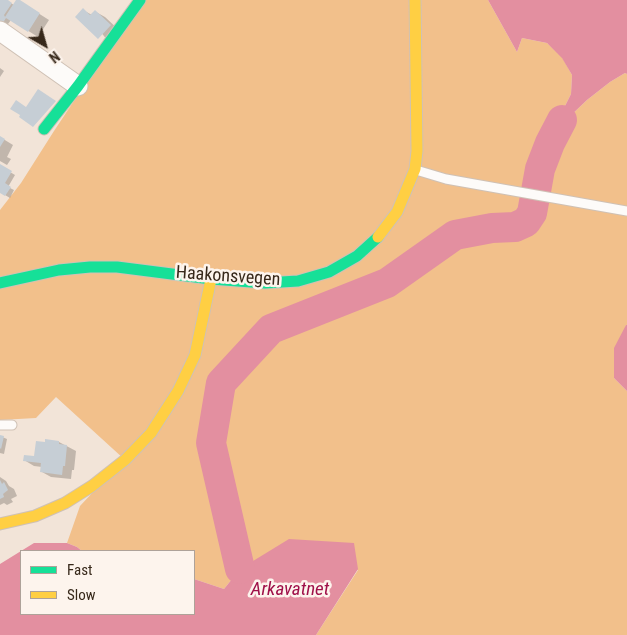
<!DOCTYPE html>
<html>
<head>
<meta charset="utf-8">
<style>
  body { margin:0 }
  #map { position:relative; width:627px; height:635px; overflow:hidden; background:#f2e4d8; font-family:"Roboto Condensed",sans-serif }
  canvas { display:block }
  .legend { position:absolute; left:20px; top:550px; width:175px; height:65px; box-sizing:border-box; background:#fdf4ed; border:1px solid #aea299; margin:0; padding:6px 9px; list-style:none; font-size:15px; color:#37281a }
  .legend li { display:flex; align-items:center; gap:10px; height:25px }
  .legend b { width:25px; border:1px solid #aea299 }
  .north { position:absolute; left:20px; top:20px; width:50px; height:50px; -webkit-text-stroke:4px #fdf4ed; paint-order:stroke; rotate:142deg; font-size:14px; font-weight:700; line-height:20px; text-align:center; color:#37281a }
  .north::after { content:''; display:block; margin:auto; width:18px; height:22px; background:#37281a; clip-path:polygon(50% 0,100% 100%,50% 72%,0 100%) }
</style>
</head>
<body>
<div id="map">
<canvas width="627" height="635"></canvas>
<ul class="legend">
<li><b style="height:6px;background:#16e098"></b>Fast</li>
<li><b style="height:6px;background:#ffcf43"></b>Slow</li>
</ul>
<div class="north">N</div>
</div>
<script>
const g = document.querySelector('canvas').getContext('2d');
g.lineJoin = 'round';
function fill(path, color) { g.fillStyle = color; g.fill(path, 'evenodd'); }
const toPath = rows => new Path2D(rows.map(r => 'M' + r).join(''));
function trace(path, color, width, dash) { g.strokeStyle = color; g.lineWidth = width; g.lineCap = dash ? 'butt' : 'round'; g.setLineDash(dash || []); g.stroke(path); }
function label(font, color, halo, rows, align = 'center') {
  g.font = font + ' "Roboto Condensed",sans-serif'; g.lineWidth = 5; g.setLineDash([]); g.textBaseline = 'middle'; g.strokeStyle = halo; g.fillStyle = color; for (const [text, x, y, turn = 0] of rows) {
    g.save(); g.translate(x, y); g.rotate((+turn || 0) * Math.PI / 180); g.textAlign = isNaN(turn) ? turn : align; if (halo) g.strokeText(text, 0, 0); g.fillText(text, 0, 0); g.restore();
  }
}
fill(toPath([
  [141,0,488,0,517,52,522,38,547,43,562,57,572,75,571,94,559,118,565,121,587,100,610,82,625,73,627,74,627,325,626,325,614,378,627,391,627,635,316,635,358,570,240,569,224,589,194,579,194,551,82,551,77,547,67,543,80,506,124,459,56,397,36,418,0,420,0,210,21,183,54,131]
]), '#f2c08b');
fill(toPath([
  [488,0,627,0,627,74,625,73,610,82,587,100,565,121,562,120,559,118,571,94,572,75,562,58,547,43,522,38,517,52],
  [626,325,627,325,627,391,614,378,614,348],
  [289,539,354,543,358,569,316,635,0,635,0,564,34,543,67,543,77,547,82,551,21,551,21,614,194,614,194,579,224,589,240,569]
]), '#e38fa0');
fill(toPath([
  [0,0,6,0,14,5,27,6,49,20,38,37,11,20,5,28,0,25],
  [83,10,92,15,96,12,105,17,120,31,112,46],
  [0,68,4,71,0,77],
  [0,137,13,145,7,157,11,159,7,165,0,161],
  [0,166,15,175,8,187,14,190,10,198,0,192],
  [0,436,7,439,4,454,0,453],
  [59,442,76,451,74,470,72,470,71,479,51,477,42,472,42,467,34,466,24,460,35,458],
  [0,477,6,481,9,486,14,489,17,496,11,499,13,502,7,505,4,503,0,505]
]), '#0003');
trace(toPath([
  [240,569,211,443,221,383,271,329,387,283,455,235,492,228,515,227,526,222,532,213,540,169,550,143,562,120]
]), '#e38fa0', 30);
fill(toPath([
  [0,0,8,0,12,3,4,15,5,17,16,0,20,0,40,13,28,32,6,18,0,27],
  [83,8,90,15,95,10,111,25,98,39,75,17],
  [38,89,56,101,33,127,19,117,20,115,10,109,16,100,26,107],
  [0,136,5,139,0,147],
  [0,164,12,171,5,183,11,187,5,196,0,193],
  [0,435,4,436,1,449,0,448],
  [45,439,59,441,59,444,67,445,65,466,63,466,62,475,40,472,41,463,23,461,24,455,34,456,36,441,45,442],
  [0,480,2,484,4,482,8,490,3,494,4,497,0,499]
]), '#c6ced5');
const lane = toPath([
  [416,170,446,179,627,211],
  [0,425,12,425]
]);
const street = toPath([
  [0,31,78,86]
]);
const fast = toPath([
  [44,129,78,86,140,0],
  [0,283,59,270,90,267,117,267,211,279,265,283,298,281,329,272,357,256,378,237]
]);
const slow = toPath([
  [378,237,397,212,415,169,417,151,415,0],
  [0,524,35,516,65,503,92,486,125,460,151,433,178,391,195,355,211,279]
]);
trace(lane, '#cfc1b5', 11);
trace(street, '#cfc1b5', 21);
trace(fast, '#cfc1b5', 13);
trace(slow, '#cfc1b5', 13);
trace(lane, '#fdfbf9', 9);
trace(street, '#fdfbf9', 19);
trace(fast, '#16e098', 11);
trace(slow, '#ffcf43', 11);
label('18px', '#37281a', '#fdf4ed', [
  ["Haakonsvegen",228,277,4]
]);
label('italic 19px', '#9f1049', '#fdf4ed', [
  ["Arkavatnet",290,590]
]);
</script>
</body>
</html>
